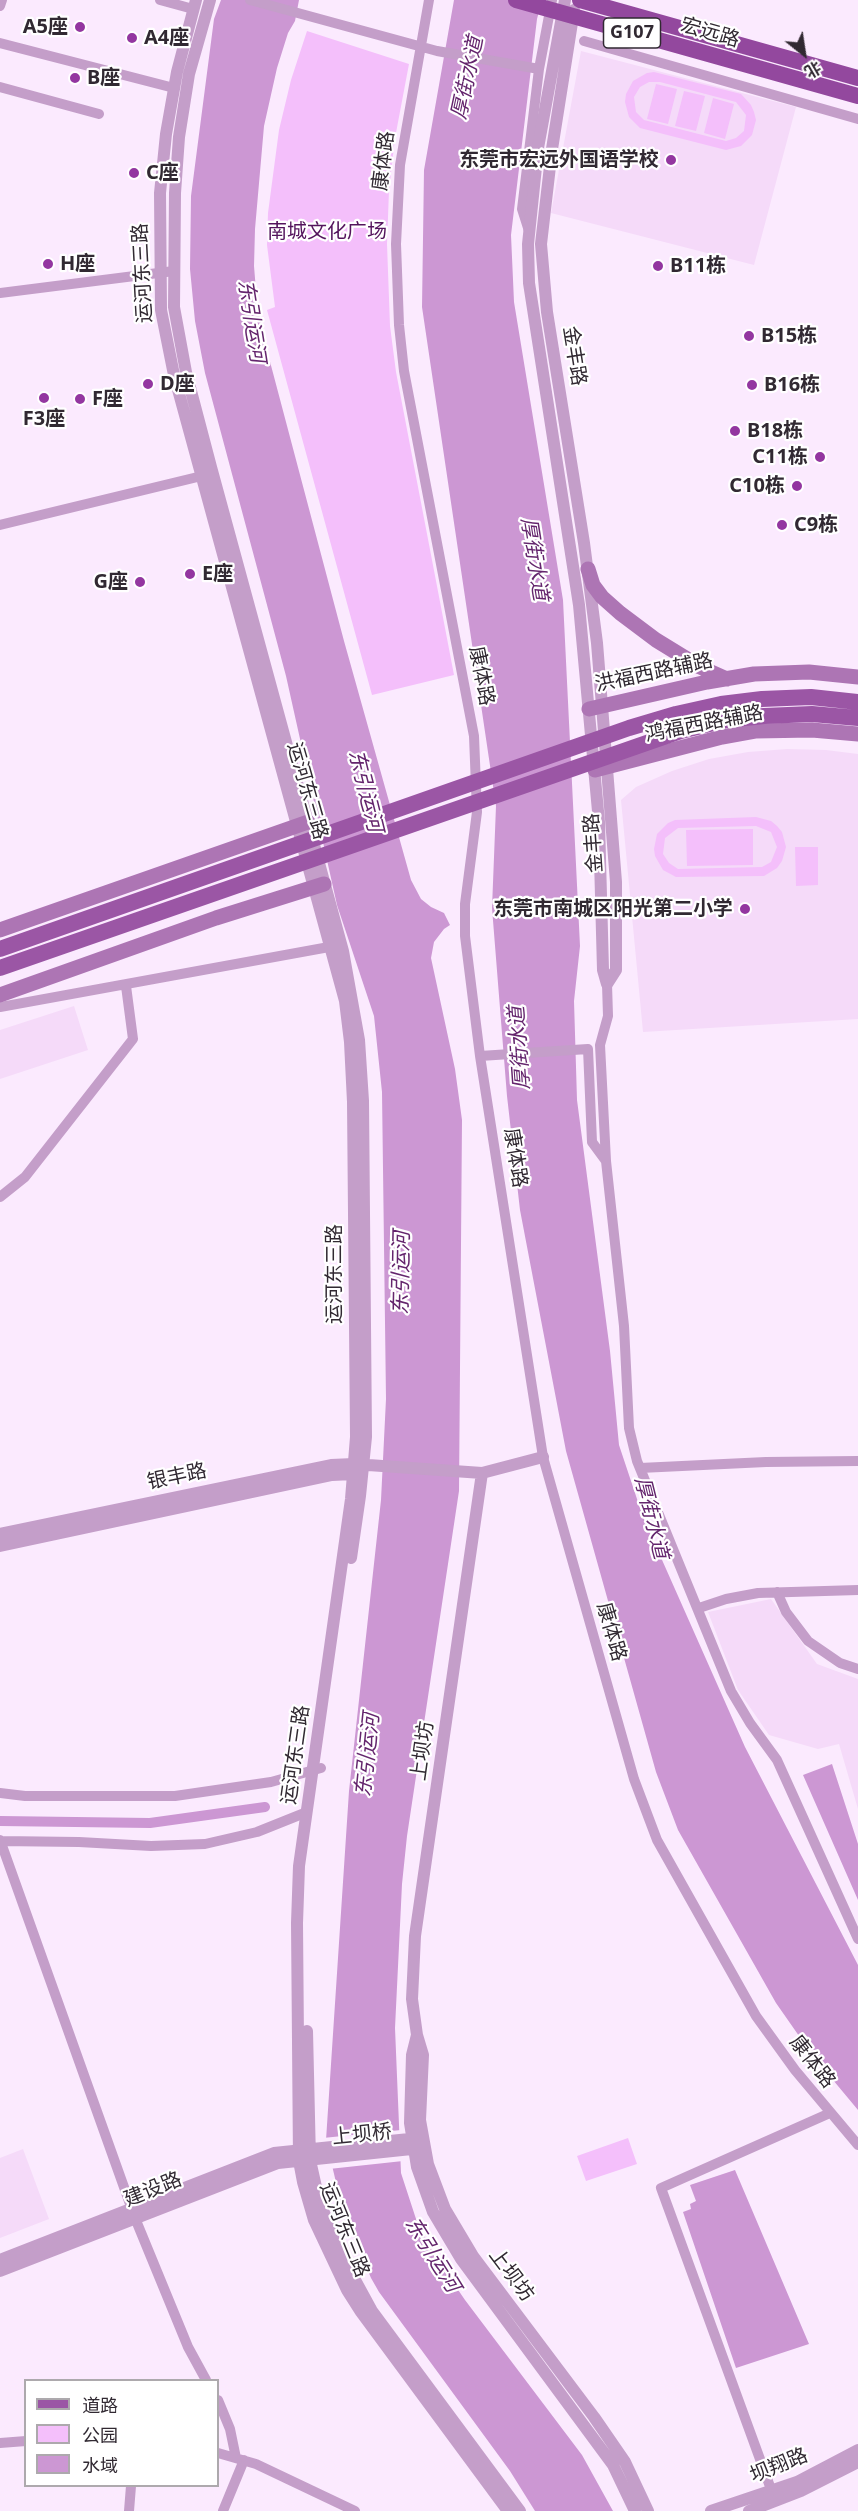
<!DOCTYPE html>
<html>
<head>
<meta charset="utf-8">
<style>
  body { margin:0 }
  #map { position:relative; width:858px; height:2511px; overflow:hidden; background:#fbeafe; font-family:"Noto Sans","Noto Sans SC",sans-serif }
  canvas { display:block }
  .legend { position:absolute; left:24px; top:2379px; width:195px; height:108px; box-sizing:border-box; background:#fff; border:2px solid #ada9ad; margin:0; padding:8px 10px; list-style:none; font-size:18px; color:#312932 }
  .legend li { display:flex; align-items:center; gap:12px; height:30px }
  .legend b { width:30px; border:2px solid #ada9ad }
  .north { position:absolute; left:774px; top:24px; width:60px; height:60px; -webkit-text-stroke:4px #fff; paint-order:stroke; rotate:150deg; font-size:16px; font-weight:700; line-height:24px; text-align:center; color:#312932 }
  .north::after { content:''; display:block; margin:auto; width:21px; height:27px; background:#312932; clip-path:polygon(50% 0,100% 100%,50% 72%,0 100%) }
</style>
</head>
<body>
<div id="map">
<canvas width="858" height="2511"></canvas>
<ul class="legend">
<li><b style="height:8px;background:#9b56a5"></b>道路</li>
<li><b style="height:16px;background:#f4bffb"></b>公园</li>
<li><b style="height:16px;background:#cc97d3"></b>水域</li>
</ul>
<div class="north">北</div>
</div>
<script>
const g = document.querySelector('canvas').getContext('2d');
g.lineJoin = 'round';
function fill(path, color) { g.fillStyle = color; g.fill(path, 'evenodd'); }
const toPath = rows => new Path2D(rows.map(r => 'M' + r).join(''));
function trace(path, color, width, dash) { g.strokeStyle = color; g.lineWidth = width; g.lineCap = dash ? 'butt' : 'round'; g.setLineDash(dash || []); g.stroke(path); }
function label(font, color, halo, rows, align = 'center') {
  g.font = font + ' "Noto Sans","Noto Sans SC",sans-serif'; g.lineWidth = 4.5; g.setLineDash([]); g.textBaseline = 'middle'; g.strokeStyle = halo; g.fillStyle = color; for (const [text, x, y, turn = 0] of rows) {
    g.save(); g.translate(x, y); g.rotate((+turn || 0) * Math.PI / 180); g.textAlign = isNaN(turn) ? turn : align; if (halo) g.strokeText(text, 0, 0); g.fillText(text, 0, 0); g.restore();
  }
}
fill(toPath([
  [581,51,796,107,754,265,551,213],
  [787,749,826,750,858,754,858,1019,643,1032,621,800,636,787,672,771,709,759,748,752],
  [74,1006,88,1050,0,1079,0,1030],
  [771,1599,817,1664,858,1679,858,1809,839,1744,818,1749,769,1735,738,1690,708,1612],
  [23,2149,49,2219,0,2238,0,2158]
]), '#f5daf9');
fill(toPath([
  [307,31,409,64,395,138,389,190,387,244,390,326,396,372,454,675,372,695,267,310,275,307,267,245,268,213,279,130,291,80],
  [654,72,741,94,751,105,754,112,756,120,752,135,741,146,726,150,640,128,629,117,625,102,626,94,633,81,647,73],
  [649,82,660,82,736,102,746,115,744,131,736,138,726,141,644,120,636,112,634,97,640,87],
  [656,84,677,89,668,124,647,119],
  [684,91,705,96,696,131,675,126],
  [713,98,734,104,725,139,704,133],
  [756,817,771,821,777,826,782,832,786,847,782,861,777,868,764,876,676,877,663,870,655,856,654,849,657,834,668,823,675,820],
  [756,826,771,832,777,847,771,862,762,867,678,869,669,863,663,854,665,838,678,828],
  [753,829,753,865,687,866,686,830],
  [795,847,818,847,818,885,796,886],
  [628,2138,637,2164,586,2181,577,2156]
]), '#f4bffb');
fill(toPath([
  [221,0,299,0,295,21,288,33,277,68,264,126,255,229,254,266,257,303,264,339,344,641,411,880,421,899,431,907,444,913,450,925,444,929,434,942,431,958,455,1069,462,1120,459,1491,407,1836,402,1884,395,2028,401,2173,417,2222,437,2259,465,2300,582,2455,613,2511,535,2511,510,2471,379,2292,371,2278,343,2212,326,2140,349,1791,381,1500,386,1399,382,1092,374,1016,337,905,286,676,205,373,195,321,190,269,191,196,214,19],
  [454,0,542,0,537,19,511,235,514,302,563,600,580,946,574,1001,577,1100,610,1351,619,1445,643,1517,745,1747,858,1965,858,2110,813,2056,776,2003,678,1830,656,1772,566,1451,520,1210,507,1096,492,908,496,806,422,307,424,170],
  [832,1764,858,1844,858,1900,803,1775],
  [735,2170,809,2344,736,2368,683,2212,691,2209,690,2204,696,2201,690,2185]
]), '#cc97d3');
fill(toPath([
  [401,2130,403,2161,329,2169,323,2138]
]), '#fbeafe');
trace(toPath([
  [0,1821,150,1823,265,1807]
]), '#cc97d3', 10);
trace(toPath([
  [160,0,193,9],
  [250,0,437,51,539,69],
  [429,0,400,165,396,244,399,325,404,371,474,736,477,812,465,904,465,936,480,1056,543,1457,634,1779,657,1840,756,2016,795,2070,858,2145],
  [0,6,2,0],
  [584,41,858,119],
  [0,43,174,88],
  [0,87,99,114],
  [529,231,522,209,539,69,552,0],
  [0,293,174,271],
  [0,525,210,474],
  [607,984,608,1016,600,1045,606,1161,624,1326,629,1428,637,1461,731,1691,750,1723,777,1760,858,1939],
  [0,1007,329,947],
  [480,1056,588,1049,592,1142,606,1161],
  [0,1197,25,1177,133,1039,126,986],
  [640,1468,766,1462,858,1461],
  [777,1592,786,1612,808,1641,840,1663,858,1669],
  [699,1608,726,1599,758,1593,858,1590],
  [0,1793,25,1796,175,1796,271,1782,321,1768],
  [0,1840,135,2218,188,2347,206,2380],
  [0,1841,79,1842,151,1846,205,1844,257,1832,307,1812],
  [218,2400,230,2429,236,2458],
  [0,2443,26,2441],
  [218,2453,256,2464,355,2511],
  [772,2492,661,2188,830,2113],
  [129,2511,131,2486],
  [223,2511,244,2460]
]), '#c49ec9', 10);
trace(toPath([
  [196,0,177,72,166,134,160,193,161,310,174,375,345,1001,350,1042,353,1102,356,1437,351,1499,299,1866,297,1923,299,2161,303,2182,314,2220,347,2290,361,2312,508,2511],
  [210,0,189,74,179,137,175,193,174,307,186,372,211,467,343,951,359,1040,363,1101,366,1437,360,1496,351,1558],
  [565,0,538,148,528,244,529,283,579,605,599,822,603,970,607,984],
  [574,10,552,149,541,244,547,312,584,543,597,643,616,882,616,970,607,984],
  [0,1534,331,1465,354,1464,482,1473,543,1457],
  [0,1546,332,1475,353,1474],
  [307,2031,310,2160,318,2196,335,2243,372,2311,520,2511],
  [417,2035,412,1999,415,1936,482,1473],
  [0,2260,274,2153,419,2138],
  [0,2271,278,2163,421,2148],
  [635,2511,613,2465,461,2259,433,2212,417,2167,410,2123,412,2055,417,2035,423,2055,420,2120,428,2164,445,2209,473,2256,594,2417,625,2462,648,2511],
  [711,2511,797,2482,858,2450],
  [749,2511,801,2491,858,2462]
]), '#c49ec9', 12);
trace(toPath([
  [588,569,593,585,602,597,620,613,656,640,700,667,727,679],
  [589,709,707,682,754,674,809,672,858,677],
  [595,770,722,737,755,731,812,730,858,734],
  [0,930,308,822],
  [0,995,216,918,324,884]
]), '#ad75b4', 15);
trace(toPath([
  [0,949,629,728,676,714,721,704,762,699,811,697,858,702],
  [0,968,681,731,726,720,764,716,812,714,858,718]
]), '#9b56a5', 16);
trace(toPath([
  [516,0,858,96],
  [580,0,858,78]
]), '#93489e', 16);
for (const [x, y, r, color] of [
  [80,27,6,"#9336a0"],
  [132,38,6,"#9336a0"],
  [75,78,6,"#9336a0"],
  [671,160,6,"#9336a0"],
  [134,173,6,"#9336a0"],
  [48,264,6,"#9336a0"],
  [658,266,6,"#9336a0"],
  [749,336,6,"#9336a0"],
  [148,384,6,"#9336a0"],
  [752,385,6,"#9336a0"],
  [44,398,6,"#9336a0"],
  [80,399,6,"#9336a0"],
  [735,431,6,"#9336a0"],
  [820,457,6,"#9336a0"],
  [797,486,6,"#9336a0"],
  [782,525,6,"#9336a0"],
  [190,574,6,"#9336a0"],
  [140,582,6,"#9336a0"],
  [745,909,6,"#9336a0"]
]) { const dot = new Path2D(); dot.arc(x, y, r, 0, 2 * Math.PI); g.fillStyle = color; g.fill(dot); trace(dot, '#fff', 2); }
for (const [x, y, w] of [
  [632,33,57]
]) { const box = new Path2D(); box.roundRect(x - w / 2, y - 15, w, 30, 4.5); g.fillStyle = '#fff'; g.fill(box); trace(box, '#312932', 1.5); }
label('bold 18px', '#312932', null, [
  ["G107",632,33]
]);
label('bold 20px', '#312932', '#fff', [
  ["A5座",68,27,"right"],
  ["A4座",144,38],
  ["B座",87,78],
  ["东莞市宏远外国语学校",659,160,"right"],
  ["C座",146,173],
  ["H座",60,264],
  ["B11栋",670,266],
  ["B15栋",761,336],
  ["D座",160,384],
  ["B16栋",764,385],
  ["F座",92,399],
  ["F3座",44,419,"center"],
  ["B18栋",747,431],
  ["C11栋",808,457,"right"],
  ["C10栋",785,486,"right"],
  ["C9栋",794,525],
  ["E座",202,574],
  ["G座",128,582,"right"],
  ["东莞市南城区阳光第二小学",733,909,"right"]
], 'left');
label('20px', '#312932', '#fff', [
  ["宏远路",710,33,16],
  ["康体路",384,161,-83],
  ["运河东三路",143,273,-93],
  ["金丰路",574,356,81],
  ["洪福西路辅路",654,673,-12],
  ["康体路",481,676,79],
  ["鸿福西路辅路",704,724,-11],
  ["运河东三路",307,791,74],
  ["金丰路",594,843,-94],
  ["康体路",515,1158,81],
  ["运河东三路",335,1274,-90],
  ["银丰路",177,1477,-12],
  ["康体路",611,1632,74],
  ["上坝坊",423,1751,-82],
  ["运河东三路",296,1755,-82],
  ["康体路",812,2062,52],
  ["上坝桥",362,2135,-6],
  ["建设路",153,2190,-22],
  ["运河东三路",344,2230,68],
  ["上坝坊",511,2275,53],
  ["坝翔路",779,2466,-22]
]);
label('20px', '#54145d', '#fff', [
  ["南城文化广场",327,232]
]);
label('italic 21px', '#64256d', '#fff', [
  ["厚街水道",468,78,-78],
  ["东引运河",251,321,81],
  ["厚街水道",534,559,81],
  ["东引运河",365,791,76],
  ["厚街水道",520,1048,-94],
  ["东引运河",402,1273,-89],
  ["厚街水道",651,1518,76],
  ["东引运河",368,1755,-84],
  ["东引运河",432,2255,58]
]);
</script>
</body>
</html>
